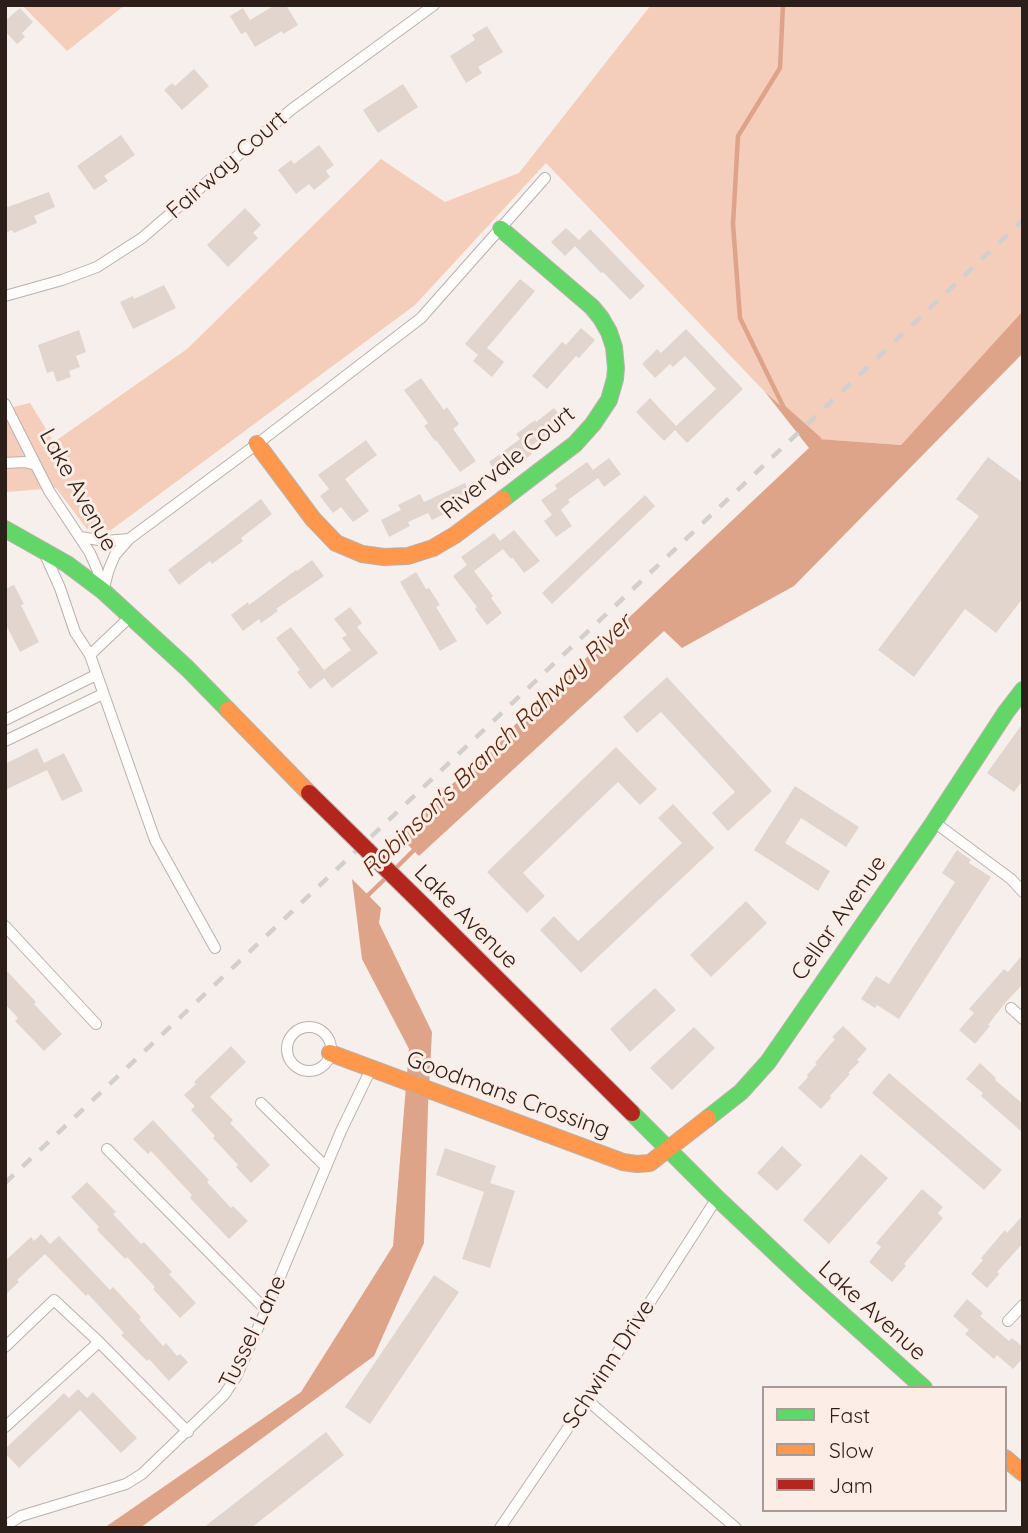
<!DOCTYPE html>
<html>
<head>
<meta charset="utf-8">
<style>
  body { margin:0 }
  #map { position:relative; width:1028px; height:1533px; overflow:hidden; background:#f7efeb; font-family:Quicksand,sans-serif }
  canvas { display:block }
  .frame { position:absolute; inset:0; border:7px solid #2c1f19; pointer-events:none }
  .legend { position:absolute; left:762px; top:1386px; width:245px; height:126px; box-sizing:border-box; background:#fcede6; border:2px solid #a99b94; margin:0; padding:9px 12px; list-style:none; font-size:21px; color:#2c1f19 }
  .legend li { display:flex; align-items:center; gap:14px; height:35px }
  .legend b { width:35px; border:2px solid #a99b94 }
</style>
</head>
<body>
<div id="map">
<canvas width="1028" height="1533"></canvas>
<div class="frame"></div>
<ul class="legend">
<li><b style="height:9px;background:#63d668"></b>Fast</li>
<li><b style="height:9px;background:#ff974d"></b>Slow</li>
<li><b style="height:9px;background:#b3261e"></b>Jam</li>
</ul>
</div>
<script>
const g = document.querySelector('canvas').getContext('2d');
g.lineJoin = 'round';
function fill(path, color) { g.fillStyle = color; g.fill(path, 'evenodd'); }
const toPath = rows => new Path2D(rows.map(r => 'M' + r).join(''));
function trace(path, color, width, dash) { g.strokeStyle = color; g.lineWidth = width; g.lineCap = dash ? 'butt' : 'round'; g.setLineDash(dash || []); g.stroke(path); }
function label(font, color, halo, rows, align = 'center') {
  g.font = font + ' Quicksand,sans-serif'; g.lineWidth = 6; g.setLineDash([]); g.textBaseline = 'middle'; g.strokeStyle = halo; g.fillStyle = color; for (const [text, x, y, turn = 0] of rows) {
    g.save(); g.translate(x, y); g.rotate((+turn || 0) * Math.PI / 180); g.textAlign = isNaN(turn) ? turn : align; if (halo) g.strokeText(text, 0, 0); g.fillText(text, 0, 0); g.restore();
  }
}
fill(toPath([
  [22,5,125,5,67,51],
  [651,5,1023,5,1023,312,901,445,819,439,765,392,546,163,415,305,111,530,87,529,56,488,7,492,5,491,5,409,30,403,54,442,187,349,381,159,445,202,519,173]
]), '#f5cdbb');
fill(toPath([
  [1022,312,1023,353,794,586,682,648,664,631,419,856,398,835,809,448,765,392,819,439,901,445],
  [352,879,381,908,379,923,432,1032,428,1106,424,1243,374,1356,140,1528,104,1528,301,1392,393,1246,409,1049,362,959]
]), '#dea489');
trace(toPath([
  [783,5,780,68,738,136,733,224,740,318,784,408,819,439],
  [394,870,415,849],
  [364,899,388,876]
]), '#dea489', 4.5);
fill(toPath([
  [275,5,286,5,298,25,283,34,282,31,255,47,246,32,241,34,230,16,243,8,250,20],
  [20,8,33,22,22,33,25,37,17,44,5,31,5,21],
  [487,26,503,52,478,67,482,73,466,83,450,56,475,40,472,35],
  [194,69,209,86,182,110,164,90,172,83,175,86],
  [403,84,418,107,378,133,363,110],
  [121,135,135,155,104,176,108,181,94,190,77,166],
  [319,145,334,165,326,171,330,177,314,190,309,184,296,194,278,170,291,160,294,164],
  [49,192,55,207,34,216,37,223,14,233,12,230,5,233,5,208],
  [245,208,261,225,253,233,258,238,228,267,207,245],
  [566,228,579,240,590,229,645,286,630,300,603,272,601,273,575,246,565,256,551,242],
  [520,279,535,291,487,348,504,362,492,377,473,361,478,355,465,344],
  [164,285,176,308,133,329,120,302,133,296,134,299],
  [581,328,595,340,579,358,576,356,547,389,532,376,562,342,566,345],
  [686,329,743,389,687,443,675,430,664,441,636,412,650,398,676,426,716,389,685,356,673,367,670,364,655,378,642,364,657,349,661,353],
  [79,330,86,352,76,356,80,367,69,371,71,377,57,382,53,371,47,373,38,345],
  [421,378,444,410,447,407,459,424,453,429,476,461,460,472,436,440,435,441,424,426,428,423,404,390],
  [554,408,566,423,547,437,545,436,528,448,532,454,500,478,489,462,520,439,516,434,535,420,536,422],
  [366,440,377,455,345,479,369,511,353,522,341,507,333,513,320,496,329,489,318,475],
  [988,457,1023,483,1023,598,996,633,965,609,914,677,878,650,979,516,956,499],
  [609,458,621,474,604,487,598,478,568,500,570,502,561,510,572,526,556,537,544,521,552,515,541,500,557,489,555,485,587,462,593,470],
  [465,483,473,500,432,520,428,513,408,522,410,526,389,537,381,520,401,510,398,505,420,494,424,502],
  [645,495,655,506,552,604,542,593],
  [261,499,272,514,241,538,243,541,212,564,210,561,179,585,168,570],
  [514,530,540,561,524,573,512,557,511,559,503,549,474,571,493,596,491,598,502,613,487,625,475,609,477,607,453,576,467,565,461,557,494,533,500,541],
  [312,560,324,576,276,609,278,611,261,623,259,619,243,631,231,615,248,602,249,605,296,570,297,571],
  [416,572,426,589,429,588,440,605,436,607,457,641,440,651,400,582],
  [14,585,24,604,21,605,39,642,20,652,5,623,5,589],
  [350,607,362,623,357,627,378,653,332,688,324,678,310,689,297,672,300,670,276,638,291,627,324,670,351,650,342,638,347,635,334,619],
  [667,677,772,791,728,831,712,813,735,792,661,712,637,733,623,717],
  [1023,723,1023,780,1014,792,987,773],
  [616,747,657,789,640,805,618,782,523,873,545,896,527,913,487,872],
  [37,748,44,763,64,753,83,791,62,801,47,770,5,790,5,764],
  [795,786,859,827,846,847,801,818,785,843,830,871,818,891,754,850],
  [673,804,714,848,581,973,540,930,554,916,578,941,682,843,658,818],
  [957,850,971,860,969,863,991,877,899,1019,877,1005,875,1008,861,999,876,976,889,984,955,882,942,873],
  [746,901,767,923,711,977,690,955],
  [1023,954,1023,984,1005,1003,988,1025,990,1026,975,1044,959,1030,974,1013,969,1009,1004,969,1008,972],
  [5,969,36,1002,34,1004,62,1034,44,1051,15,1021,18,1018,5,1004],
  [655,988,676,1010,630,1052,610,1029],
  [843,1026,867,1049,857,1060,859,1062,848,1073,850,1074,830,1096,831,1098,821,1109,798,1088,808,1077,807,1075,817,1064,815,1063,835,1039,832,1037],
  [694,1027,715,1048,672,1090,650,1068],
  [231,1046,246,1062,210,1097,233,1120,230,1123,270,1165,251,1183,236,1167,238,1165,213,1138,215,1136,191,1110,195,1106,184,1095,196,1084,194,1082],
  [980,1063,996,1078,995,1080,1023,1104,1023,1133,981,1096,983,1093,966,1079],
  [889,1073,1002,1170,984,1190,872,1093],
  [153,1120,209,1180,207,1182,231,1208,233,1206,248,1221,229,1239,190,1198,192,1195,151,1151,148,1154,133,1139],
  [782,1146,802,1165,777,1191,757,1173],
  [445,1148,496,1166,490,1183,515,1191,490,1268,462,1259,484,1192,436,1175],
  [861,1154,888,1178,829,1244,803,1220],
  [87,1182,116,1212,113,1214,141,1244,144,1242,172,1272,169,1274,196,1303,180,1318,153,1289,155,1287,127,1257,125,1259,97,1230,99,1227,71,1197],
  [922,1189,943,1207,938,1213,943,1218,904,1264,906,1266,892,1282,869,1262,881,1247,876,1243],
  [1023,1215,1023,1243,997,1272,999,1274,987,1288,971,1274,983,1260,981,1258,1005,1230,1007,1233],
  [41,1234,50,1244,59,1236,110,1290,113,1287,141,1317,139,1319,163,1346,166,1343,177,1356,180,1354,188,1362,169,1381,149,1359,147,1361,121,1335,124,1333,88,1294,86,1296,45,1254,17,1280,19,1282,5,1295,5,1261,31,1237,34,1241],
  [434,1275,459,1292,370,1424,345,1407],
  [967,1299,983,1313,980,1316,1009,1341,1012,1338,1023,1347,1023,1358,1013,1369,997,1355,994,1359,965,1334,969,1330,953,1316],
  [78,1389,87,1398,93,1392,137,1438,121,1453,80,1410,19,1468,5,1453,5,1449,64,1393,69,1398],
  [326,1432,344,1455,251,1528,203,1528]
]), '#e2d5ce');
const street = toPath([
  [5,296,62,280,97,267,142,238,292,109,434,5],
  [5,404,49,491,90,553,97,569,102,588],
  [5,463,25,462,36,465],
  [80,537,105,541,129,539],
  [43,550,60,588,75,632,90,655,155,840,215,948],
  [103,591,109,569,115,555,129,539,257,444,421,318,545,178],
  [90,655,131,616],
  [5,720,96,675],
  [5,741,103,694],
  [934,822,1011,879,1023,892],
  [5,926,96,1024],
  [1011,1008,1023,1019],
  '287 1049a22 22 0 1 1 44 0a22 22 0 1 1-44 0Z',
  [261,1103,326,1167],
  [107,1149,266,1310],
  [1008,1321,1023,1305],
  [99,1342,188,1432],
  [5,1347,54,1300,99,1342,5,1427],
  [587,1400,736,1528],
  [5,1526,21,1516,126,1484,142,1474,224,1395,236,1377,266,1310,341,1131,371,1069],
  [500,1528,587,1400,717,1198]
]);
const fast = toPath([
  [501,229,592,307,601,318,609,332,614,347,616,368,615,379,609,400,593,424,575,444,503,499],
  [5,529,67,564,103,591,188,669,228,710],
  [632,1113,717,1198,804,1280,924,1388],
  [708,1118,741,1092,768,1062,934,822,1006,712,1023,690]
]);
const slow = toPath([
  [257,444,313,519,336,543,362,554,384,557,408,556,433,548,455,535,503,499],
  [228,710,309,793],
  [330,1053,623,1162,637,1164,650,1163,708,1118],
  [1005,1458,1023,1473]
]);
const jam = toPath([
  [425,907,632,1113]
]);
trace(street, '#bab0ac', 12);
trace(fast, '#bab0ac', 18);
trace(slow, '#bab0ac', 18);
trace(jam, '#bab0ac', 18);
trace(street, '#fefdfc', 10);
trace(fast, '#63d668', 16);
trace(slow, '#ff974d', 16);
trace(jam, '#b3261e', 16);
trace(toPath([
  [5,1183,1023,220]
]), '#d2d0cf', 4.5, [12, 12]);
const jamBridge = toPath([
  [309,793,425,907]
]);
trace(jamBridge, '#bab0ac', 18, []);
trace(jamBridge, '#b3261e', 16);
label('23px', '#2c1f19', '#fcede6', [
  ["Fairway Court",227,165,-41],
  ["Rivervale Court",508,463,-39],
  ["Lake Avenue",78,490,61],
  ["Lake Avenue",466,917,45],
  ["Cellar Avenue",839,918,-55],
  ["Goodmans Crossing",508,1095,20],
  ["Lake Avenue",872,1311,42],
  ["Tussel Lane",253,1332,-64],
  ["Schwinn Drive",609,1364,-57]
]);
label('italic 24px', '#5b270d', '#fcede6', [
  ["Robinson's Branch Rahway River",497,746,-44]
]);
</script>
</body>
</html>
